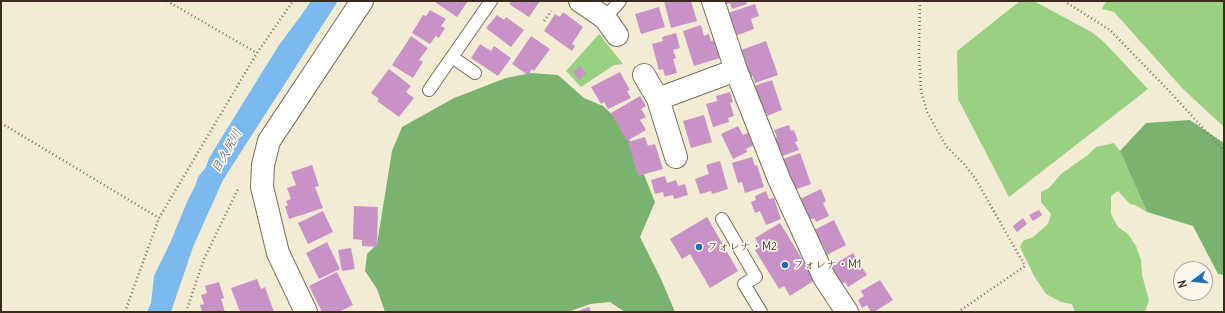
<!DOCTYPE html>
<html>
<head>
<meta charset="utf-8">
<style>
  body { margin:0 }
  #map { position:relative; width:1225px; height:313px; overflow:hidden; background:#f3ecd5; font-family:Delius,sans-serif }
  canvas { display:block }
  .frame { position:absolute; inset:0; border:2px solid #3b2a1e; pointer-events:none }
  .north { position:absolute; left:1173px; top:261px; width:40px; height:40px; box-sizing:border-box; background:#fbf7ec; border:1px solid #aea59a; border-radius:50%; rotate:254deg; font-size:11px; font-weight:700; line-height:16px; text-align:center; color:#3b2a1e }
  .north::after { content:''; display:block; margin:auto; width:14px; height:18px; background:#1f6fb2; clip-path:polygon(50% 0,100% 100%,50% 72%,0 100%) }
</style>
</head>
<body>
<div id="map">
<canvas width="1225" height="313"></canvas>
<div class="frame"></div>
<div class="north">N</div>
</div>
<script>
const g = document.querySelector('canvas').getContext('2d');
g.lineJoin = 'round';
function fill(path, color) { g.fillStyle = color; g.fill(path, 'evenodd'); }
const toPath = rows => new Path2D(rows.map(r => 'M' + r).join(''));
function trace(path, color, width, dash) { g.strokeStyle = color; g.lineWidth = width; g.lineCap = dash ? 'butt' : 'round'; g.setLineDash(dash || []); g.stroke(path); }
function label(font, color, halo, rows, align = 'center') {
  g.font = font + ' Delius,"Klee One",sans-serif'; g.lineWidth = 3.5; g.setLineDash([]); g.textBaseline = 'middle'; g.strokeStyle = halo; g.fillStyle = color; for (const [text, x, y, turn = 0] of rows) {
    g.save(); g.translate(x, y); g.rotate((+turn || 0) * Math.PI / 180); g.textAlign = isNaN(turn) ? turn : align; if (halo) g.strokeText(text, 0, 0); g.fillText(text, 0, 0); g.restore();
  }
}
fill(toPath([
  [1020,1,1034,1,1093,33,1105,43,1148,89,1009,197,958,99,957,51],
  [1106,1,1224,1,1224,127,1183,89,1114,12,1102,9],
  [599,34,623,64,614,65,581,87,566,71],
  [1114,143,1120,151,1147,212,1135,205,1130,204,1118,191,1111,196,1111,214,1118,227,1128,234,1136,246,1141,260,1142,275,1149,300,1145,312,1075,312,1072,304,1061,302,1046,294,1034,276,1020,247,1023,241,1033,237,1048,224,1051,214,1041,202,1041,192,1049,188,1061,174,1088,155,1096,147]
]), '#99d082');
fill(toPath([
  [531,73,558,75,584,98,603,106,622,124,639,162,655,202,640,237,661,279,675,312,625,312,610,302,590,304,568,312,385,312,377,289,365,271,367,254,377,244,392,151,402,127,454,98,506,78],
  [1190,120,1224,143,1224,275,1218,274,1193,226,1147,212,1120,151,1146,123]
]), '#7ab270');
fill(toPath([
  [311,1,338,1,223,180,193,247,171,312,147,312,151,303,154,276,171,241,187,202,196,184,198,177,206,167,209,158,279,45,300,17]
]), '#7cb9ef');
fill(toPath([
  [436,1,468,1,457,17,435,2],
  [512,1,540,1,529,17,509,4],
  [664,1,691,1,697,21,671,28],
  [722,1,746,1,747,4,732,9,730,3,724,5],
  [755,4,759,16,751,19,754,29,735,36,728,13],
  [659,7,665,27,641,34,635,14],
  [430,10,446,19,441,26,445,28,439,38,436,36,430,44,412,33,423,15,426,16],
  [563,12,583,27,572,44,575,46,572,51,544,31,555,14,560,17],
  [497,15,504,20,506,17,524,30,511,47,486,28],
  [701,25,704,36,709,34,711,41,715,40,720,58,694,66,683,31],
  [676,33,680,48,673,50,676,58,673,59,677,73,665,76,663,69,659,70,652,44,663,41,662,37],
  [411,36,428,48,419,60,423,62,413,78,392,65],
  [531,36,550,49,534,71,532,69,528,75,512,64],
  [766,41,778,75,755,83,753,76,751,77,741,50],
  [480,44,491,51,494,46,511,58,498,76,471,58],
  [580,66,586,74,579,80,573,72],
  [389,69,411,86,406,92,414,98,399,117,377,101,379,99,371,93],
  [620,72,630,90,627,91,631,98,608,109,604,102,601,104,591,87],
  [772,80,782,110,767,116,767,113,764,114,754,86],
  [730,92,733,102,730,103,734,116,728,118,729,122,713,127,706,104,717,101,716,96],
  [640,96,646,106,641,109,646,117,640,120,646,130,627,141,611,113],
  [704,115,712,142,691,148,683,121],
  [789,125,791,131,794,130,798,141,795,142,799,150,782,156,781,151,778,152,773,138,777,137,774,130],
  [738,126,743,135,750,132,756,144,746,149,747,152,733,159,721,134],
  [645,137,648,146,655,144,663,169,638,176,628,142],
  [800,153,811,184,794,190,783,159],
  [752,157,755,166,757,165,764,187,745,193,742,182,738,183,732,163],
  [720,161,728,189,712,194,711,191,700,194,695,179,709,174,706,165],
  [312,165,319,186,315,187,323,208,289,219,285,206,288,206,286,201,291,199,287,188,296,185,291,172],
  [665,176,667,183,676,180,678,186,685,184,688,195,674,199,673,195,664,197,663,192,655,194,651,180],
  [821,189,826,201,823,203,829,216,816,222,814,218,805,221,796,201],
  [766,191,769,199,774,198,781,219,766,225,760,211,755,213,751,202,756,200,755,196],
  [354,206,378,207,377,247,362,246,362,240,353,239],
  [1039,210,1042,215,1033,221,1029,215],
  [323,211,333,232,308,244,298,223],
  [707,217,738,271,710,288,690,254,682,259,670,239],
  [1023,218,1027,224,1017,232,1013,226],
  [834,220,846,245,827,255,822,243,819,244,812,231],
  [780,223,815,280,790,296,784,286,779,289,755,250,760,247,755,238],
  [327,242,340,269,319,279,306,253],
  [351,248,355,269,342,271,338,250],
  [853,253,867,275,848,287,845,282,841,285,830,267],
  [337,272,353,305,339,312,322,312,309,286],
  [257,279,261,289,265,287,274,312,240,312,231,288],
  [880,280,893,300,874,312,871,312,867,305,862,308,858,300,864,296,861,291],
  [219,282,224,298,221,299,225,312,202,312,200,305,204,304,201,295,207,293,205,286],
  [589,307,591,312,575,312]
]), '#c892c6');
const lane = toPath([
  [605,18,620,1],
  [452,57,475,73],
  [429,90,491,1],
  [722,219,756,277,744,284,761,312]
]);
const street = toPath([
  [580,1,605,18,617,35],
  [713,1,736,70,779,179,824,277,847,312],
  [644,75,658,99,736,70],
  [658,99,676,157],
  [306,312,278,253,262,187,263,165,269,141,362,1]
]);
trace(lane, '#7b6e5e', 14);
trace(street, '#7b6e5e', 24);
trace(toPath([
  [167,1,257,53],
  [920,1,919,53,921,91,927,112,946,146,964,164,975,178,1025,266,958,312],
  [1064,1,1110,30,1169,91,1224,151],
  [544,21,551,11],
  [1,123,159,218],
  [125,312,159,218,257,53,293,1],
  [186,312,204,259,238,189]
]), '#7b6e5e', 2.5, [1, 3]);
trace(lane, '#fff', 12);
trace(street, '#fff', 22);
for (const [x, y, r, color] of [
  [699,247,4,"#1f6fb2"],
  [785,265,4,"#1f6fb2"]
]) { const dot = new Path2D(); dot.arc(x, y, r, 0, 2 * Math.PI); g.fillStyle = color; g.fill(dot); trace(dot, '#fbf7ec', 1.5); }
label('11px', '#3b2a1e', '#fbf7ec', [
  ["フォレナ・M2",707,247],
  ["フォレナ・M1",793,265]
], 'left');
label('italic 12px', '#4e555d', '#fbf7ec', [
  ["目久尻川",227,151,-61]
]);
</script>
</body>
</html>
